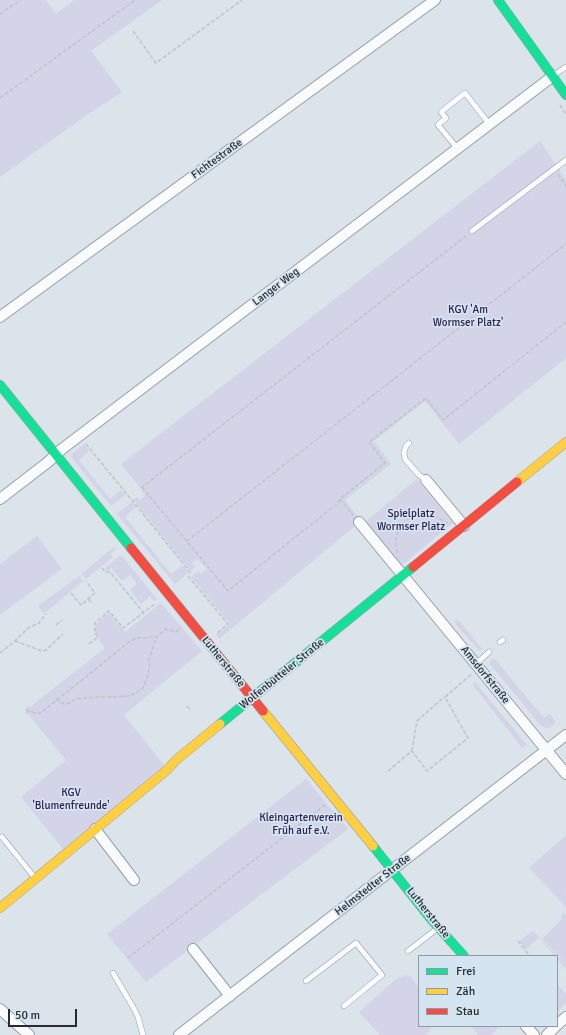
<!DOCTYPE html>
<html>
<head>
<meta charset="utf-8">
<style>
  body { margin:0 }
  #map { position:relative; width:566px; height:1035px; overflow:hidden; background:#dbe3eb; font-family:Signika,sans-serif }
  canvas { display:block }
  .legend { position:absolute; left:418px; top:955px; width:140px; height:72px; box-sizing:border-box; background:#d5e4f1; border:1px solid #8f9aa4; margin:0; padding:5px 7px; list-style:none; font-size:12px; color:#262c31 }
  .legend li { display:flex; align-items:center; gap:8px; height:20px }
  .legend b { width:20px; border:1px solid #8f9aa4 }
  .scale { position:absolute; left:8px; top:1009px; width:69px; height:18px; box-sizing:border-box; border:2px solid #262c31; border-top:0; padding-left:5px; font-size:12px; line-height:14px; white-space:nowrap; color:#262c31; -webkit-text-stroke:3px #d5e4f1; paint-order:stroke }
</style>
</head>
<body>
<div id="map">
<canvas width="566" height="1035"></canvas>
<ul class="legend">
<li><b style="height:5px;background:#16e098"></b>Frei</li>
<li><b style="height:5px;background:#ffcf43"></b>Zäh</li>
<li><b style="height:5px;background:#f24e42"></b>Stau</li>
</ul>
<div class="scale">50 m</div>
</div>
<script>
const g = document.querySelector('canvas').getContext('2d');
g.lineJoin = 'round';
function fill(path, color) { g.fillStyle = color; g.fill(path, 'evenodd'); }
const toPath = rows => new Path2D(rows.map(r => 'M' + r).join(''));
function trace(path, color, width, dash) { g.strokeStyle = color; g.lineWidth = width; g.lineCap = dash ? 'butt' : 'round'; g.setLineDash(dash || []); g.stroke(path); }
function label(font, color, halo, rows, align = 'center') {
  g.font = font + ' Signika,sans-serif'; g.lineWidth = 3.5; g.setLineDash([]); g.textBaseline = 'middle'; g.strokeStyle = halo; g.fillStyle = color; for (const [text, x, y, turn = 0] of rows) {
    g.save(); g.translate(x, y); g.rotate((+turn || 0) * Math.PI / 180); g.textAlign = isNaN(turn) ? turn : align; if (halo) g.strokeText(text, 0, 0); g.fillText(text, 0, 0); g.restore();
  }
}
fill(toPath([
  [0,0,46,0,56,14,74,0,162,0,91,51,122,92,84,117,0,177],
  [540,141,566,180,566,358,459,444,425,401,374,441,391,464,345,500,361,521,219,639,216,635,230,624,191,577,198,571,201,574,207,569,198,559,192,563,195,567,191,571,133,500,137,497,140,500,145,496,142,492,143,491,121,464],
  [84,444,89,451,79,460,110,499,121,490,125,495,111,506,71,457,71,455],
  [417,479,453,523,401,566,366,521],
  [132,502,136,507,125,517,171,574,183,565,189,572,175,584,117,514],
  [37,536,62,569,0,615,0,564],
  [114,547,116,549,110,554,113,557,86,579,81,574],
  [121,555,157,599,154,601,150,596,141,604,130,590,137,584,130,575,122,581,111,568,108,571,105,568],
  [79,576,83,581,44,614,38,606],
  [161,603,202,651,124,715,165,766,63,849,21,797,66,760,28,714,25,713,27,706,30,707,105,648,98,639,98,635,96,635,96,624,109,613,125,632],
  [458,619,482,649,479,651,454,622],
  [494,658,544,718,550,714,556,722,551,727,547,728,541,726,490,664,490,661],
  [475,682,527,745,522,748,473,685],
  [306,779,348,829,146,982,107,934],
  [566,835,566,891,561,896,566,892,566,907,529,868],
  [564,913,566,915,566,964,542,939,562,919,561,915],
  [533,931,566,965,566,969,557,958,557,956,555,956,539,938,526,949,519,941],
  [407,975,411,977,419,988,419,1026,431,1026,430,1031,425,1035,380,1035,359,1012,396,979],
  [557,984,566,994,566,1003,557,1012],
  [470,1026,500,1026,491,1035,477,1035,478,1034]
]), '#d3d4e7');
const lane = toPath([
  [554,75,566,67],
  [458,149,438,125,446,118,441,112,465,93,490,125],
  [472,231,566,160],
  [409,443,406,446,404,452,405,459,419,475,426,480],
  [500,642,503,640],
  [476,664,489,652],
  [2,837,35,878],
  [408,951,438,928],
  [113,973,133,1007,138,1017,143,1035],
  [306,981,356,943,382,975,344,1006]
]);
const street = toPath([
  [0,317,435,0],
  [426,480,464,526],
  [0,499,48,462,62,449,553,76],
  [359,522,566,774],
  [95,829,134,880],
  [193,949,230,996],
  [0,1009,29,1035],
  [557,1025,566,1017],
  [526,1026,534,1035],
  [179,1035,566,735],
  [547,1035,556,1026]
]);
const fast = toPath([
  [498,0,566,95],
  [0,385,131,548],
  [220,724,413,567],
  [373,846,430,918,464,956]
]);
const slow = toPath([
  [517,482,566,442],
  [263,711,373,846],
  [0,908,167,770,176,760,220,724]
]);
const jam = toPath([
  [131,548,263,711],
  [413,567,517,482]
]);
trace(lane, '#989ea4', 6);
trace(street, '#989ea4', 12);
trace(fast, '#989ea4', 10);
trace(slow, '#989ea4', 10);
trace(jam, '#989ea4', 10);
trace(toPath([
  [0,14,21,0],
  [133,31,156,63,242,0],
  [0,98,135,0],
  [560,105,566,114],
  [558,174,566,186],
  [86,444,191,573],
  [142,487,228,591,337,504,340,499,385,463,369,442,426,398,443,420,566,322],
  [141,488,466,236],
  [340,499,353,515],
  [187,541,566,244],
  [397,553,396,540,398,532,402,525,409,518,418,513,426,513,433,515,447,523,448,522],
  [102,568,105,572,110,572,143,612],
  [188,576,228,624,216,634],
  [71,593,81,605,95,593,86,581],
  [88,599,92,603],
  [56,625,62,620],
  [15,641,42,651,46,650,63,634],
  [89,644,98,637,95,633,95,623,109,611,123,628,155,604],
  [0,653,15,641,28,628,39,623,46,614],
  [56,699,64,704,67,704,76,699,85,698,128,696,136,693,143,688,148,675,150,663,149,660,156,637,166,629,176,632,181,628],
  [187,706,191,711],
  [26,710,37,714,42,712,123,647,129,642,137,638,156,637],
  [412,751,417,721,444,697],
  [388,771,412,751,427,771,468,738,445,697,472,674],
  [518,941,530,956],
  [128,958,326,804]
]), '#c1c3c7', 1.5, [4, 2]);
trace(lane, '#fafbfc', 5);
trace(street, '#fafbfc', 10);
trace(fast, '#16e098', 9);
trace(slow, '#ffcf43', 9);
trace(jam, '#f24e42', 9);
label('11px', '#262c31', '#d5e4f1', [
  ["Fichtestraße",217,159,-36],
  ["Langer Weg",276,287,-37],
  ["Lutherstraße",223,662,51],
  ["Wolfenbütteler Straße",282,674,-39],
  ["Amsdorfstraße",485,675,51],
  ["Helmstedter Straße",373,885,-38],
  ["Lutherstraße",428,913,51]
]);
label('11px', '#2f204f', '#d5e4f1', [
  ["KGV 'Am",468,310],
  ["Wormser Platz'",468,323],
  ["Spielplatz",411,514],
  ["Wormser Platz",411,527],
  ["KGV",71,793],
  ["'Blumenfreunde'",71,806],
  ["Kleingartenverein",301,818],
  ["Früh auf e.V.",301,831]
]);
</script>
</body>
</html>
